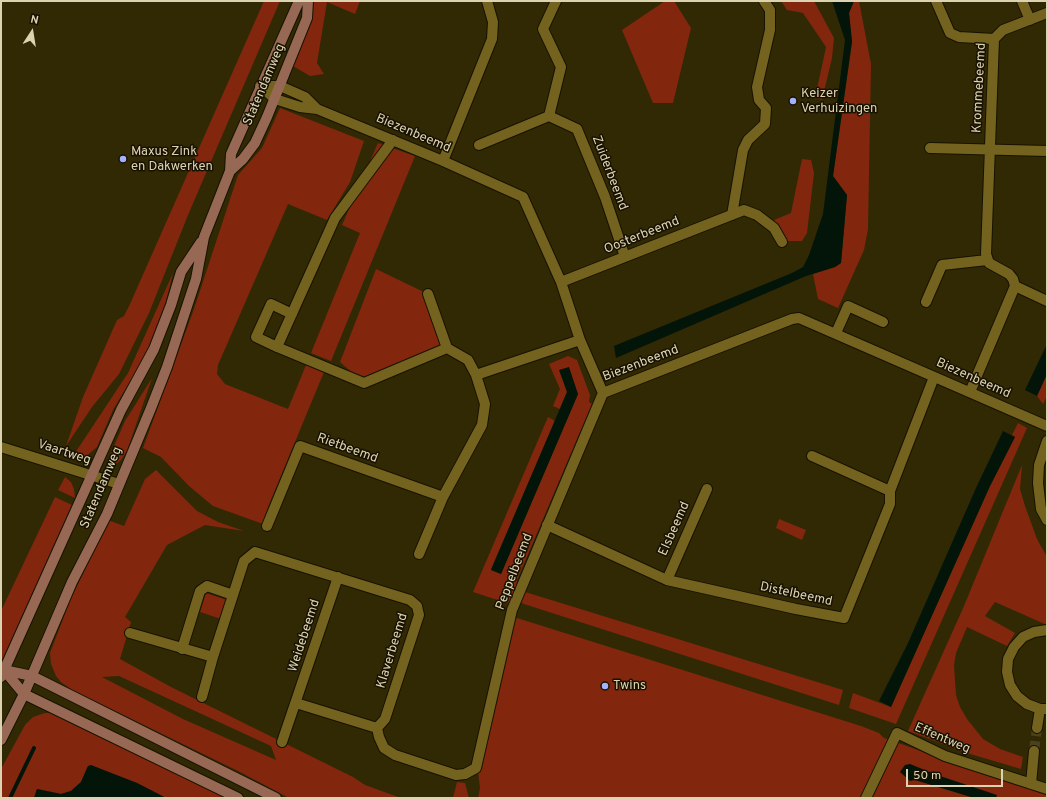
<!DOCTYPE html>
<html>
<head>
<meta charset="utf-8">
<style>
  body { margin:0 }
  #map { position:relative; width:1048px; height:799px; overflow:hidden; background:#312904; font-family:Overpass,sans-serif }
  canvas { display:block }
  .frame { position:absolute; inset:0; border:2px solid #dbd3b2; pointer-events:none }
  .north { position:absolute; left:12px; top:12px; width:40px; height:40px; -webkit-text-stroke:3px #181100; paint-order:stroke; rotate:12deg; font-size:11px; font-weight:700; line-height:16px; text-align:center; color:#dbd3b2 }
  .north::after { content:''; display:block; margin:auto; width:14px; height:18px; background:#dbd3b2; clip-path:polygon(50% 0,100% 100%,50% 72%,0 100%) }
  .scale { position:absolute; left:906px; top:769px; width:97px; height:18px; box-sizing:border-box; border:2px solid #dbd3b2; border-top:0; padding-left:5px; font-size:12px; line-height:14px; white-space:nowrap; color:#dbd3b2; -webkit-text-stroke:3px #181100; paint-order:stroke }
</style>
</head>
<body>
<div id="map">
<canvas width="1048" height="799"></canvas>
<div class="frame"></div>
<div class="north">N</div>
<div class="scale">50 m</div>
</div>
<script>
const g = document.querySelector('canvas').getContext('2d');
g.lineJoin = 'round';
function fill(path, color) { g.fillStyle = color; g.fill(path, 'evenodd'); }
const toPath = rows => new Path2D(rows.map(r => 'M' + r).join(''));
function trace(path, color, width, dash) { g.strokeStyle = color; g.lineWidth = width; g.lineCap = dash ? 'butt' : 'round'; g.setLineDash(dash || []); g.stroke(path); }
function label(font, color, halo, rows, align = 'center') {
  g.font = font + ' Overpass,sans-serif'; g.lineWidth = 3; g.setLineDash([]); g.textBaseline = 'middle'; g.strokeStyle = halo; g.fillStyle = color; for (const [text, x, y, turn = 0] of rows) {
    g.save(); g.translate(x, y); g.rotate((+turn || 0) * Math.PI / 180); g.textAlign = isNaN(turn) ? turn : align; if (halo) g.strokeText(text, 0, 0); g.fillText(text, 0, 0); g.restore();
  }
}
fill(toPath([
  [264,1,280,1,188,215,149,313,119,374,92,407,66,446,83,397,117,320,124,316,130,304],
  [314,1,360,1,355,14,327,2,317,63,324,74,310,76,293,66,312,12],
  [665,1,674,1,691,28,673,103,653,103,622,30],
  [781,1,814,1,834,38,832,58,822,100,815,98,826,47,803,13,787,10],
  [854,1,859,1,871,64,868,229,864,250,838,308,818,299,813,274,835,267,841,263,847,195,833,176,852,43,849,13],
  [280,108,364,141,350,182,327,220,288,204,218,365,217,374,225,384,288,409,306,365,324,372,268,507,263,524,213,506,189,486,161,457,143,448,194,309,238,175,262,148],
  [378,143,415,156,331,361,311,353,360,233,342,225],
  [802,159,811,160,814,173,807,233,802,241,784,241,774,220,791,213],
  [376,269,428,294,447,348,364,383,340,362],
  [173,273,163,313,144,358,113,410,97,447,84,458,73,456,128,373],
  [568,356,577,360,590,395,589,402,592,404,517,580,516,589,510,601,507,603,473,592,548,417,555,421,491,569,501,574,578,394,560,369,567,392,560,409,553,406,560,389,549,364],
  [1047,374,1047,396,1043,404,1037,396],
  [152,378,127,451,121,460,115,465,111,465,109,460,114,446,125,421],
  [1018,423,1027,428,896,724,849,708,853,693,891,707,990,486,1015,437,1012,435],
  [1022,465,1020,489,1025,506,1037,539,1047,557,1047,625,995,602,985,616,1015,633,1007,646,967,627,956,653,954,665,956,695,960,707,967,719,983,739,1000,749,1023,757,1021,769,967,753,908,731,964,606],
  [156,470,197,511,218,522,244,531,205,525,167,545,125,617,131,622,120,659,171,687,353,777,365,785,401,798,289,798,238,771,72,690,61,682,56,676,51,664,50,653,70,601,108,520,124,526,145,479],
  [119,676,271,746,276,760,183,719,102,677],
  [65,477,71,482,74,489,75,498,58,490],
  [55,497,72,505,1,663,1,611],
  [779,519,806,530,802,540,776,528],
  [522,591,843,690,839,705,524,604,520,602],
  [206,593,227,600,221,619,200,612],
  [517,618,861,726,879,733,884,738,1047,795,1047,798,478,798,480,788,478,771,512,623],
  [45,713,54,713,230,798,166,798,137,783,88,766,81,782,71,791,61,794,37,789,34,798,1,798,1,769,25,725,33,717],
  [457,782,465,783,469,798,453,798]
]), '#82270d');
fill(toPath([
  [832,1,854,1,849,13,852,41,833,176,847,195,841,263,835,267,806,276,616,358,614,346,792,273,803,267,809,255,823,214,845,40],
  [1047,344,1047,374,1037,396,1025,390],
  [569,367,578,394,501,574,491,570,567,392,559,370],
  [1003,431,1015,437,990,486,891,707,879,701,908,643,976,488],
  [910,764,937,775,997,795,996,798,974,798,915,780,910,781,900,772,905,765],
  [91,765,137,783,166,798,34,798,37,789,61,794,71,791,81,782,88,766]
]), '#031409');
trace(toPath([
  [10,798,34,748]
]), '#031409', 4);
trace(toPath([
  [1034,751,1037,728]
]), '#4a421e', 10, [10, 5]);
const minor = toPath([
  [936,1,950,33,959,37,994,39],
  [1022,1,1030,20],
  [260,86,275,99,300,107,317,109,443,161,523,197,561,282,580,340,603,393,792,319,799,318,1047,426],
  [260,86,280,86,305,97,317,109],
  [549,116,561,67,543,29,556,1],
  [393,140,335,218,277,347,364,383,447,348],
  [479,145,549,116,577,129,605,197,625,257],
  [930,148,1047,151],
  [443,161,492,39,493,22,487,1],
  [732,215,743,150,748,140,765,124,766,108,759,100,757,87,770,30,770,10,764,1],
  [561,282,744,210,757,215,774,228,782,242],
  [1015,286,1047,301],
  [926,302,942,265,987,260],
  [836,333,848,306,883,322],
  [277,347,256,337,271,304,292,314],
  [476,375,580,340],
  [970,392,1015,286,1013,279,1009,274,989,263,986,254,994,39,1003,30,1047,13],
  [1,447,119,484],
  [812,456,890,491],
  [547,525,667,580,796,609,844,618,890,504,890,491,934,377],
  [267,526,300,446,443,497],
  [419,554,443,497,482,425,485,404,476,375,468,360,447,348,428,294],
  [667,580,707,489],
  [1047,630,1034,632,1023,637,1014,647,1008,659,1007,672,1010,685,1017,696,1027,704,1040,709,1047,709],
  [130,633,213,657,244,561,255,552,410,600,417,606,419,615,385,719,377,728,379,737,384,748,395,755,456,775,465,774,476,768,512,610,603,393],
  [182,649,200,591,207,586,233,595],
  [202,697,213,657],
  [296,703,377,728],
  [1037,728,1040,709],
  [282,742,338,577],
  [1031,784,1034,751],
  [866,798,897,733,945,756,1047,789]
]);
const tertiary = toPath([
  [1047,441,1039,465,1038,483,1041,509,1047,520]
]);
const secondary = toPath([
  [230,171,243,159,255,143,267,117,307,18,308,1],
  [4,670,32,676,276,798],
  [4,670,24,694,238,798],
  [1,677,121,410,154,349,171,305,181,272,201,242],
  [1,740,24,694,72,582,107,514,151,408,167,367,196,279,204,237,230,171,231,154,299,1]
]);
trace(minor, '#171201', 12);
trace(tertiary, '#171201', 12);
trace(secondary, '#171201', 12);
trace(minor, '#74631f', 10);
trace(tertiary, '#74631f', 10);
trace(secondary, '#976955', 10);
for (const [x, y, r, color] of [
  [793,101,4,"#a4b2fc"],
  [123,159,4,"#a4b2fc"],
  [605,686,4,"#a4b2fc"]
]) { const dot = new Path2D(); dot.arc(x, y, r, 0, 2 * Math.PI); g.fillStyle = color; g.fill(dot); trace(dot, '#181100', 1.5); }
label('13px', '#dbd3b2', '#181100', [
  ["Statendamweg",265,85,-67],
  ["Krommebeemd",980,88,-87],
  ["Biezenbeemd",413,134,23],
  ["Zuiderbeemd",609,173,69],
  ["Oosterbeemd",642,236,-22],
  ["Biezenbeemd",641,364,-21],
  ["Biezenbeemd",973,379,24],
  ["Rietbeemd",347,449,20],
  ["Vaartweg",64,453,18],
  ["Statendamweg",102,488,-67],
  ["Elsbeemd",675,529,-66],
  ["Peppelbeemd",515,572,-69],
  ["Distelbeemd",796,595,12],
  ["Weidebeemd",305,636,-72],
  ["Klaverbeemd",393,651,-73],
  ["Effentweg",942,739,23]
]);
label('13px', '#dbd3b2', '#181100', [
  ["Keizer",801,94],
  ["Verhuizingen",801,109],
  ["Maxus Zink",131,152],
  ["en Dakwerken",131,167],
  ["Twins",613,686]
], 'left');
</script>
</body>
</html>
